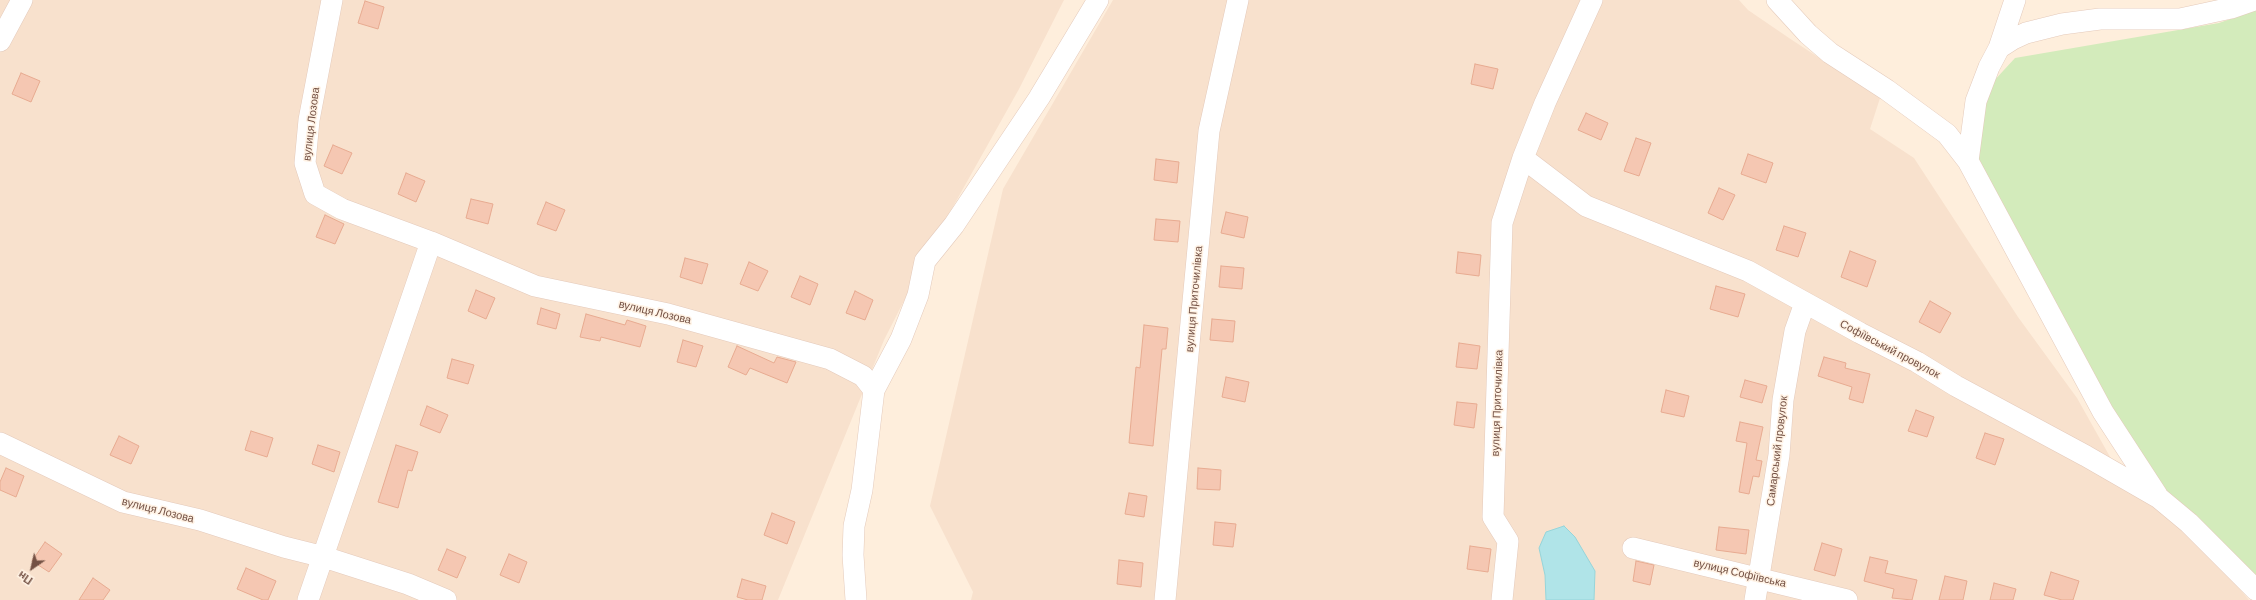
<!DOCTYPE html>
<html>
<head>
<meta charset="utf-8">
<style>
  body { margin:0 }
  #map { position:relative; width:2256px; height:600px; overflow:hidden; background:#feeedc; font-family:Barlow,sans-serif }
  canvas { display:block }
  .north { position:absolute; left:12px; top:548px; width:40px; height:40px; -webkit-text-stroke:3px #fff2e4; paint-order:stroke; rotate:214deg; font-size:11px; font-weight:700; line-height:16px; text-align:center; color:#745144 }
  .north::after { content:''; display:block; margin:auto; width:14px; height:18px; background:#745144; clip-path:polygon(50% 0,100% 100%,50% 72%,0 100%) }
</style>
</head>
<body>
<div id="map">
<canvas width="2256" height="600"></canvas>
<div class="north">Пн</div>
</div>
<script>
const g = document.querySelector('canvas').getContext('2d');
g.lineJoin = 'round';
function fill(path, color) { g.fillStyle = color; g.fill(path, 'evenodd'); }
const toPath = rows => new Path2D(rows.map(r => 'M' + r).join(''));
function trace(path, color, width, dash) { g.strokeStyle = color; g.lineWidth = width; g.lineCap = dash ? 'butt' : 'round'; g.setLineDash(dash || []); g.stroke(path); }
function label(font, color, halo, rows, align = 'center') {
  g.font = font + ' Barlow,sans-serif'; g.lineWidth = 3; g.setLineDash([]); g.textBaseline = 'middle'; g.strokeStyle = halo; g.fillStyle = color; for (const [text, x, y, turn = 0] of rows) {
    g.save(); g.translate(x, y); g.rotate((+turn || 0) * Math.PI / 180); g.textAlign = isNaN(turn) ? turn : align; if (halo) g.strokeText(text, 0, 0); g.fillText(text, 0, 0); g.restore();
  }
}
fill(toPath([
  [0,0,1064,0,1019,89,941,228,884,340,778,600,0,600],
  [1113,0,1739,0,1748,10,1789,38,1880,98,1870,129,1914,158,2018,317,2077,398,2123,480,2210,554,2249,600,971,600,973,592,930,506,1003,189]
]), '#f8e1cd');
fill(toPath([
  [2256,10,2256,594,2152,499,2011,241,1973,146,1992,83,2015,58,2219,23]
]), '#d3ebbb');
const water = toPath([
  [1564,526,1575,537,1595,571,1594,600,1546,600,1545,575,1539,548,1546,532,1564,526]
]);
fill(water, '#b0e4e8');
trace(water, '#96d5da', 1);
const building = toPath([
  [365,1,384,7,378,29,358,23,365,1],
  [1475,64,1498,69,1493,89,1471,84,1475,64],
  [21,73,40,81,31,102,12,94,21,73],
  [1586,113,1608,123,1601,140,1578,130,1586,113],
  [1636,138,1651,143,1639,176,1624,171,1636,138],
  [333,145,352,153,342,174,324,166,333,145],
  [1748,154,1773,163,1766,183,1741,174,1748,154],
  [1156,159,1179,162,1177,183,1154,180,1156,159],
  [406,173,425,181,416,202,398,194,406,173],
  [1719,188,1735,195,1723,220,1708,213,1719,188],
  [471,199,493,204,488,224,466,218,471,199],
  [546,202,565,210,556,231,537,224,546,202],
  [1226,212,1248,217,1244,238,1221,233,1226,212],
  [325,215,344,224,335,244,316,237,325,215],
  [1156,219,1180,221,1178,242,1154,240,1156,219],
  [1784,226,1806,233,1798,257,1776,250,1784,226],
  [1850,251,1876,261,1867,287,1841,277,1850,251],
  [1458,252,1481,255,1479,276,1456,273,1458,252],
  [685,258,708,264,702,284,680,277,685,258],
  [749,262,768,271,758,291,740,284,749,262],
  [1221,266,1244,268,1242,289,1219,287,1221,266],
  [800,276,818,284,810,305,791,297,800,276],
  [1716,286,1745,294,1738,317,1710,309,1716,286],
  [476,290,495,298,486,319,468,311,476,290],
  [855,291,873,300,865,320,846,313,855,291],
  [1930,301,1951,313,1940,333,1919,322,1930,301],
  [541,308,560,314,556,329,537,324,541,308],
  [586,314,625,325,627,320,646,326,640,347,601,337,600,341,580,337,586,314],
  [1212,319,1235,321,1233,342,1210,340,1212,319],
  [1144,325,1168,328,1166,349,1162,349,1153,446,1129,443,1136,367,1140,368,1144,325],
  [683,340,703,346,696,367,677,362,683,340],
  [1459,343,1480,346,1477,369,1456,367,1459,343],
  [737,346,774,363,777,357,796,362,787,383,750,368,746,375,728,367,737,346],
  [1824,357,1846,363,1845,368,1870,374,1863,403,1849,399,1852,387,1818,376,1824,357],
  [452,359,474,365,468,384,447,378,452,359],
  [1226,377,1249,382,1245,402,1222,397,1226,377],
  [1745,380,1767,386,1762,403,1740,397,1745,380],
  [1666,390,1689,396,1684,417,1661,412,1666,390],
  [1457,402,1477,404,1474,428,1454,425,1457,402],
  [427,406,448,415,440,433,420,425,427,406],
  [1916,410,1934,417,1927,437,1908,431,1916,410],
  [1740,422,1763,427,1756,460,1762,461,1759,477,1753,476,1749,494,1739,492,1747,443,1736,441,1740,422],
  [251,431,273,438,267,457,245,450,251,431],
  [1985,433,2004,439,1995,465,1976,458,1985,433],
  [119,436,139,446,131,464,110,455,119,436],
  [318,445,340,452,334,472,312,464,318,445],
  [396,445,418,452,412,471,408,470,398,508,378,502,396,445],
  [6,468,24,476,16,497,0,490,0,482,6,468],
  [1198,468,1221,470,1220,490,1197,489,1198,468],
  [1129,493,1147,496,1144,517,1125,514,1129,493],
  [772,513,795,522,787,544,764,535,772,513],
  [1215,522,1236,524,1233,547,1213,545,1215,522],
  [1719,527,1749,530,1746,554,1716,550,1719,527],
  [45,542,62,554,49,572,32,561,45,542],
  [1822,543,1842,549,1835,576,1814,570,1822,543],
  [1470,546,1491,549,1488,572,1467,569,1470,546],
  [447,549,466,557,457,578,438,570,447,549],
  [509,554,527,562,519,583,500,575,509,554],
  [1870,557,1888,561,1885,573,1917,580,1912,600,1892,598,1894,589,1864,581,1870,557],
  [1119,560,1143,563,1141,587,1117,584,1119,560],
  [1636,561,1654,565,1650,585,1633,581,1636,561],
  [246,568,276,581,268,600,263,600,237,589,246,568],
  [2051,572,2079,581,2073,600,2062,600,2044,595,2051,572],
  [1945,576,1967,581,1963,600,1939,600,1945,576],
  [93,578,110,590,103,600,79,600,93,578],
  [742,579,766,586,762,600,748,600,737,597,742,579],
  [1994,583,2016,589,2013,600,1990,600,1994,583]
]);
fill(building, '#f5c7b2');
trace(building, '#e8ab91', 1);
const minor = toPath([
  [332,0,309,120,305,163,315,194,342,209,431,242,535,286,668,314,830,359,863,376,874,390],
  [1777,0,1808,34,1830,53,1887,90,1947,134,1968,161],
  [0,41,22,0],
  [1999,48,2015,0],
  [1523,158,1586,206,1748,271,1860,333,1917,362,1956,386,2086,456,2159,498,2189,523,2256,590],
  [0,443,123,502,200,520,284,547,324,557,408,584,446,600],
  [2157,495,2103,412,1968,161,1976,101,1989,67,1999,48,2013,39,2026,33,2062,24,2100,19,2180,19,2231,8,2254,0],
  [1633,548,1847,600],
  [308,600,431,242],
  [856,600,853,555,854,526,862,490,874,390,901,339,918,295,925,261,954,225,1039,98,1098,0],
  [1165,600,1209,131,1238,0],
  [1502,600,1508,541,1493,517,1502,223,1523,158,1545,103,1592,0],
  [1755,600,1779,455,1783,400,1795,331,1805,303]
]);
trace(minor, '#e4cabb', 22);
trace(minor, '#fff', 21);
label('11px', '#745144', '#fff2e4', [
  ["вулиця Лозова",311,124,-83],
  ["вулиця Приточилівка",1194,299,-85],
  ["вулиця Лозова",655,312,13],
  ["Софіївський провулок",1890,349,28],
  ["вулиця Приточилівка",1497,403,-88],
  ["Самарський провулок",1777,451,-83],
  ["вулиця Лозова",158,510,14],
  ["вулиця Софіївська",1740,573,13]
]);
</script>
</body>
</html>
